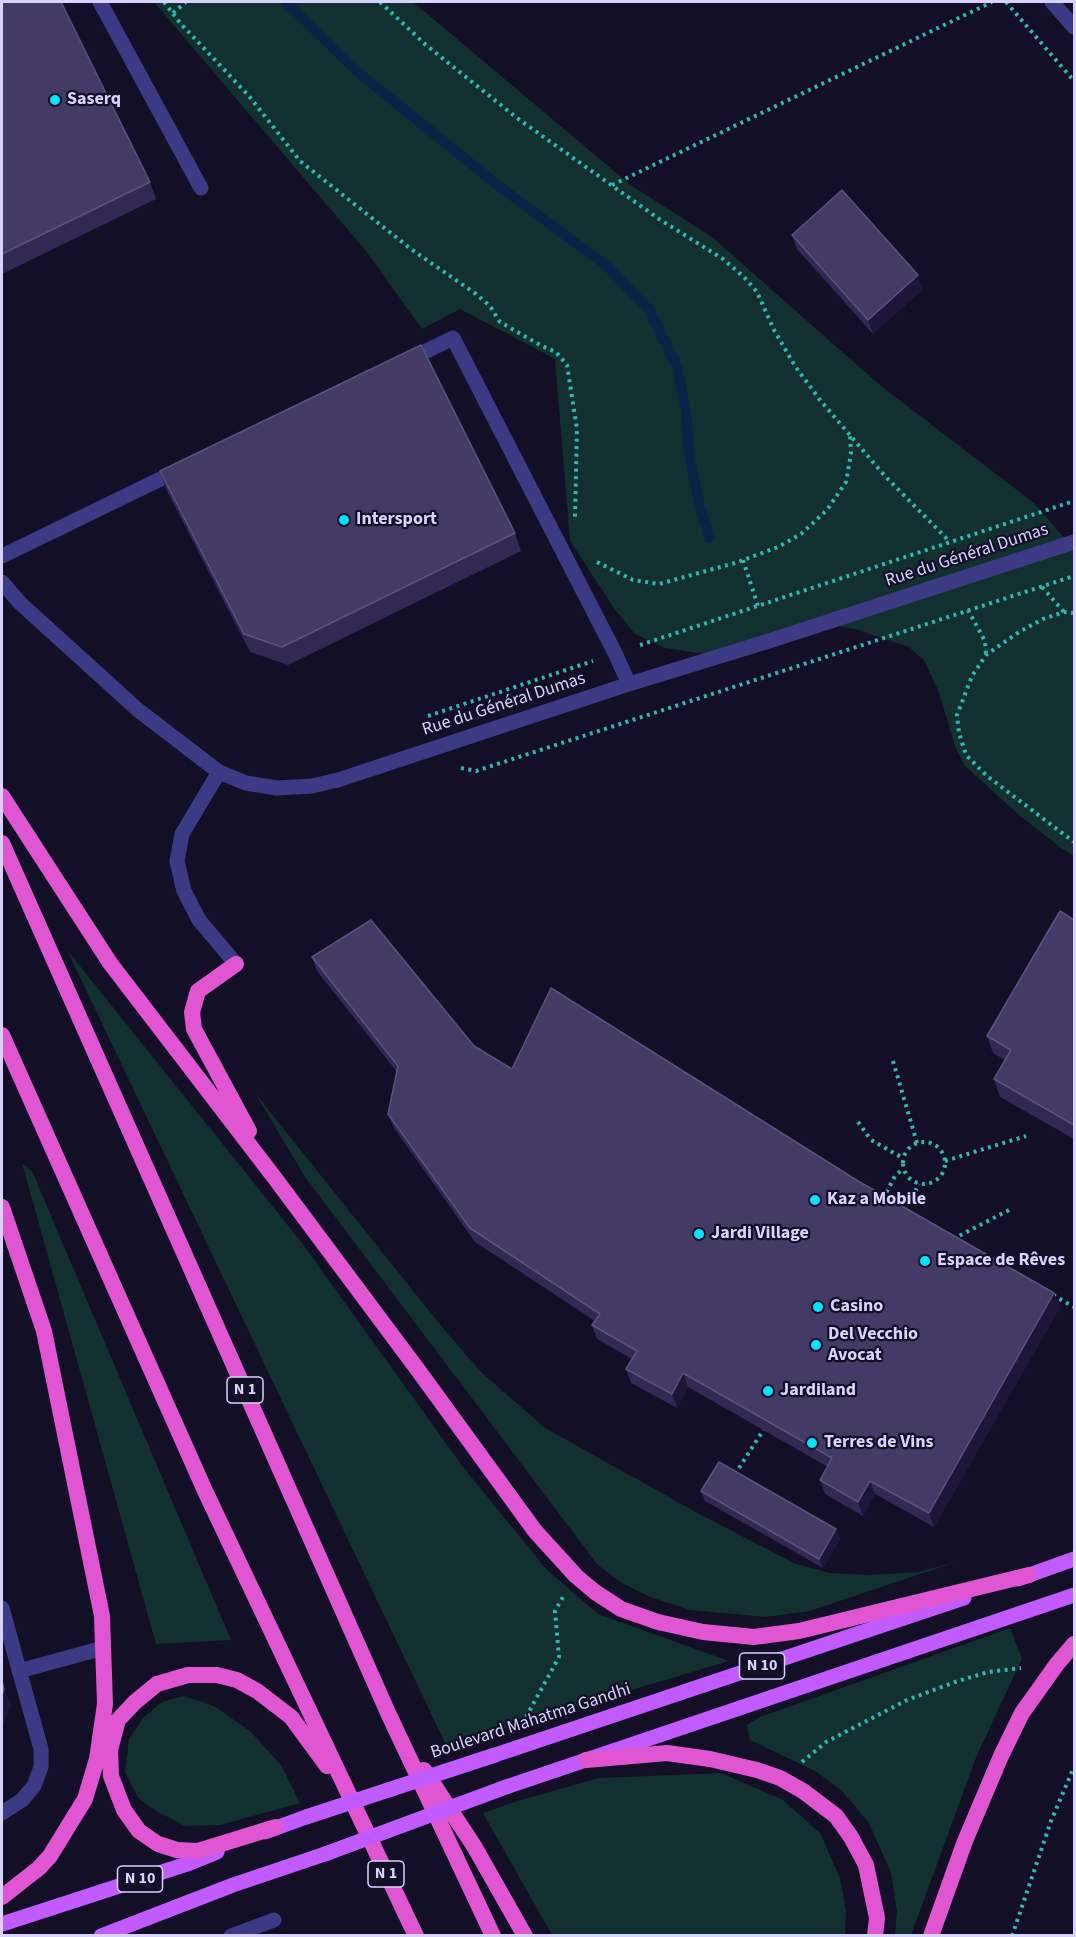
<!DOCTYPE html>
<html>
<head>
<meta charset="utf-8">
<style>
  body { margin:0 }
  #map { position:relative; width:1076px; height:1937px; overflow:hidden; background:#130f26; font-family:"Source Sans 3",sans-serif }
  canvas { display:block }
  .frame { position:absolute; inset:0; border:3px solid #d9d4ff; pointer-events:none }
</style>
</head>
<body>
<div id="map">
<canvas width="1076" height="1937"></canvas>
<div class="frame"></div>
</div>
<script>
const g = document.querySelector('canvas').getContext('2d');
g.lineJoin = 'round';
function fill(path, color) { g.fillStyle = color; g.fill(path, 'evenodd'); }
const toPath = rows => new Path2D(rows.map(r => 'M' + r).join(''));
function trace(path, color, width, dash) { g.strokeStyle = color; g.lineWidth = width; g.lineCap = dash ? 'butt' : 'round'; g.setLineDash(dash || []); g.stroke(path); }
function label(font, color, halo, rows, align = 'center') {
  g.font = font + ' "Source Sans 3",sans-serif'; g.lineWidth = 4.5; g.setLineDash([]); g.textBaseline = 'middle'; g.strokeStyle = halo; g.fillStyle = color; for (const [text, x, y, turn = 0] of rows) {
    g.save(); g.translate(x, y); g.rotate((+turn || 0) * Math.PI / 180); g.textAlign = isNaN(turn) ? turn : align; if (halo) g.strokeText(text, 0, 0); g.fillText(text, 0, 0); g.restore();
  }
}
fill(toPath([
  [154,2,413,2,632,186,712,237,881,386,1034,503,1074,549,1074,856,1061,848,1019,815,965,766,956,749,938,690,924,660,909,647,855,629,833,625,725,650,699,653,665,648,635,634,616,611,570,541,555,359,460,309,422,329,366,251],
  [67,950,302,1243,463,1467,547,1570,598,1614,729,1661,446,1745],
  [255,1093,442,1327,481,1372,545,1428,703,1516,796,1564,830,1573,869,1575,919,1572,959,1561,810,1611,765,1617,690,1610,650,1597,620,1582,597,1564,305,1177],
  [22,1163,32,1171,231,1640,156,1644],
  [1010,1628,1022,1659,977,1755,911,1935,895,1935,897,1912,891,1873,869,1823,841,1790,815,1771,750,1740,747,1725,760,1717],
  [184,1696,214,1706,250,1731,281,1765,300,1803,220,1825,185,1826,158,1812,138,1798,125,1772,129,1739,144,1717,162,1702],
  [721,1773,783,1800,820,1833,840,1878,846,1911,845,1935,552,1935,483,1813,517,1801,599,1778]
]), '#12302f');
trace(toPath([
  [286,2,359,73,500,187,607,266,650,311,677,367,686,411,689,455,699,502,709,538]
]), '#0c2248', 10);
trace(toPath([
  [164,2,181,24,249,96,300,161,411,249,476,294,490,306,500,322,542,346,556,352,567,365,577,429,575,517],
  [380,2,426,45,517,118,659,219,723,259,744,277,757,292,774,330,795,366,820,400,884,475,950,542],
  [1006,2,1074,81],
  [173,13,186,2],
  [612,185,992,2],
  [743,560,758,606],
  [597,562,633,580,659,584,735,563,778,547,801,534,827,510,846,482,851,454,850,435],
  [1042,587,1064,612],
  [968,610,985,641,986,655],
  [1074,613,1064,612,1043,619,1019,632,986,655,972,676,957,715,959,733,966,755,987,776,1074,842],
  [640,645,1074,501],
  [428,716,593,661],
  [461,768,476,771,1074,576],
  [893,1061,917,1143],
  [858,1122,871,1140,903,1158],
  '903 1163a21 21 0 1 1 42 0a21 21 0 1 1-42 0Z',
  [945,1161,1026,1136],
  [883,1199,895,1176,903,1169],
  [905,1211,919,1184],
  [953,1239,1011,1209],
  [1053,1295,1074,1307],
  [739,1468,764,1429],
  [526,1717,559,1657,555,1611,563,1597],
  [802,1762,826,1742,907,1700,955,1682,988,1672,1021,1668],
  [1012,1936,1051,1821,1074,1767]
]), '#2fb8b0', 4, [3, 4.5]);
trace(toPath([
  [100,2,201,188],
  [406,361,453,338,615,653,629,684],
  [2,556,179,470],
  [2,582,20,603,138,710,219,772,246,783,277,788,312,786,338,780,629,684,769,641,1074,542],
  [219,772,182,834,177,861,184,891,199,920,236,964],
  [2,1608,41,1749,41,1767,34,1786,22,1800,2,1813],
  [19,1671,103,1648]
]), '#3d3a85', 15);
trace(toPath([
  [1052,2,1074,27],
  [231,1936,274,1920]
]), '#3d3a85', 15);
trace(toPath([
  [1018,1579,1074,1559],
  [495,1755,964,1598],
  [506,1787,1074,1595],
  [265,1832,306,1817],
  [2,1924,190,1863,217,1852],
  [101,1936,233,1885,325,1854]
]), '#c25bff', 15);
trace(toPath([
  [2,796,110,963,274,1177,418,1370,535,1531,576,1576,595,1592,621,1609,658,1622,703,1632,754,1637,799,1631,1029,1575],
  [2,843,389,1715,493,1936],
  [236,964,198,991,192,1012,194,1029,249,1131],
  [2,1035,206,1493,416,1936],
  [2,1207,44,1331,102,1616,105,1704,97,1759,85,1799,50,1856,39,1868,2,1897],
  [586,1760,667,1753,710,1759,757,1770,780,1778,803,1791,836,1816,851,1837,866,1865,877,1918,875,1936],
  [424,1770,474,1846,525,1936],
  [276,1827,198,1851,177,1850,158,1844,139,1831,124,1810,111,1776,110,1750,118,1720,135,1702,157,1684,188,1675,217,1675,237,1680,257,1691,291,1717,327,1766],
  [931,1936,965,1841,1001,1756,1022,1713,1057,1664,1074,1644]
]), '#e055d1', 16);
trace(toPath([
  [306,1817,495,1755],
  [325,1854,506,1787]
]), '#c25bff', 15);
fill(toPath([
  [2,2,150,182,156,199,2,274],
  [792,235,923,289,873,334,797,249],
  [160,471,515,533,521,551,288,665,250,652,166,489],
  [1074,920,1074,1139,1000,1097,994,1079,1005,1060,993,1053,987,1036],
  [312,957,474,1046,512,1069,1060,1307,934,1527,875,1494,863,1516,825,1494,820,1480,828,1467,688,1387,677,1408,631,1383,626,1369,632,1359,597,1339,592,1325,595,1321,475,1242,394,1128,388,1114,397,1072,317,971],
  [701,1491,840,1539,823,1568,705,1501]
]), '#312854');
fill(toPath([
  [918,275,923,289,873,334,868,320],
  [1054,1293,1060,1307,934,1527,929,1513],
  [683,1373,688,1387,677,1408,672,1394],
  [870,1481,875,1494,863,1516,858,1502],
  [836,1529,840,1539,823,1568,819,1559],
  [4,1689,11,1706,2,1727,2,1695]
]), '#1d163a');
const building = toPath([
  [2,2,61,2,150,182,2,254,2,2],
  [842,190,918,275,868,320,792,235,842,190],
  [421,345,515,533,282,647,244,634,160,471,421,345],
  [1060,911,1074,920,1074,1125,994,1079,1011,1050,987,1036,1060,911],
  [371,920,474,1046,512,1069,551,988,858,1181,1054,1293,929,1513,870,1481,858,1502,820,1480,832,1458,683,1373,672,1394,626,1369,637,1351,592,1325,600,1314,470,1228,388,1114,398,1066,312,957,371,920],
  [719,1462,836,1529,819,1559,701,1491,719,1462],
  [2,1681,4,1689,2,1695,2,1681]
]);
fill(building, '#433a66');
trace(building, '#5a527e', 1.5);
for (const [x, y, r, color] of [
  [55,100,6,"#00e5ff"],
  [344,520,6,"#00e5ff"],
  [815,1200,6,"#00e5ff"],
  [699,1234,6,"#00e5ff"],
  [925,1261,6,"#00e5ff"],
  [818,1307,6,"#00e5ff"],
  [816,1345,6,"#00e5ff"],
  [768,1391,6,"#00e5ff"],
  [812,1443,6,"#00e5ff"]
]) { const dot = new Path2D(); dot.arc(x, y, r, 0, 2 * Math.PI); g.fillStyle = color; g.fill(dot); trace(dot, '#130f26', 2); }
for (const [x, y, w] of [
  [245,1390,36],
  [762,1666,45],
  [386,1874,36],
  [140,1879,45]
]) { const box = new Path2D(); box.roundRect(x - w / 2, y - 13, w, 26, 4.5); g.fillStyle = '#130f26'; g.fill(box); trace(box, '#d9d4ff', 1.5); }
label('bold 16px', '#d9d4ff', null, [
  ["N 1",245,1390],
  ["N 10",762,1666],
  ["N 1",386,1874],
  ["N 10",140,1879]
]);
label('bold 18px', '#d9d4ff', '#130f26', [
  ["Saserq",67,100],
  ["Intersport",356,520],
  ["Kaz a Mobile",827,1200],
  ["Jardi Village",711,1234],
  ["Espace de Rêves",937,1261],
  ["Casino",830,1307],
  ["Del Vecchio",828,1335],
  ["Avocat",828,1356],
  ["Jardiland",780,1391],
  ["Terres de Vins",824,1443]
], 'left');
label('18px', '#d9d4ff', '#130f26', [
  ["Rue du Général Dumas",967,556,-18],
  ["Rue du Général Dumas",504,705,-18],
  ["Boulevard Mahatma Gandhi",531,1722,-18]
]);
</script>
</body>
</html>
